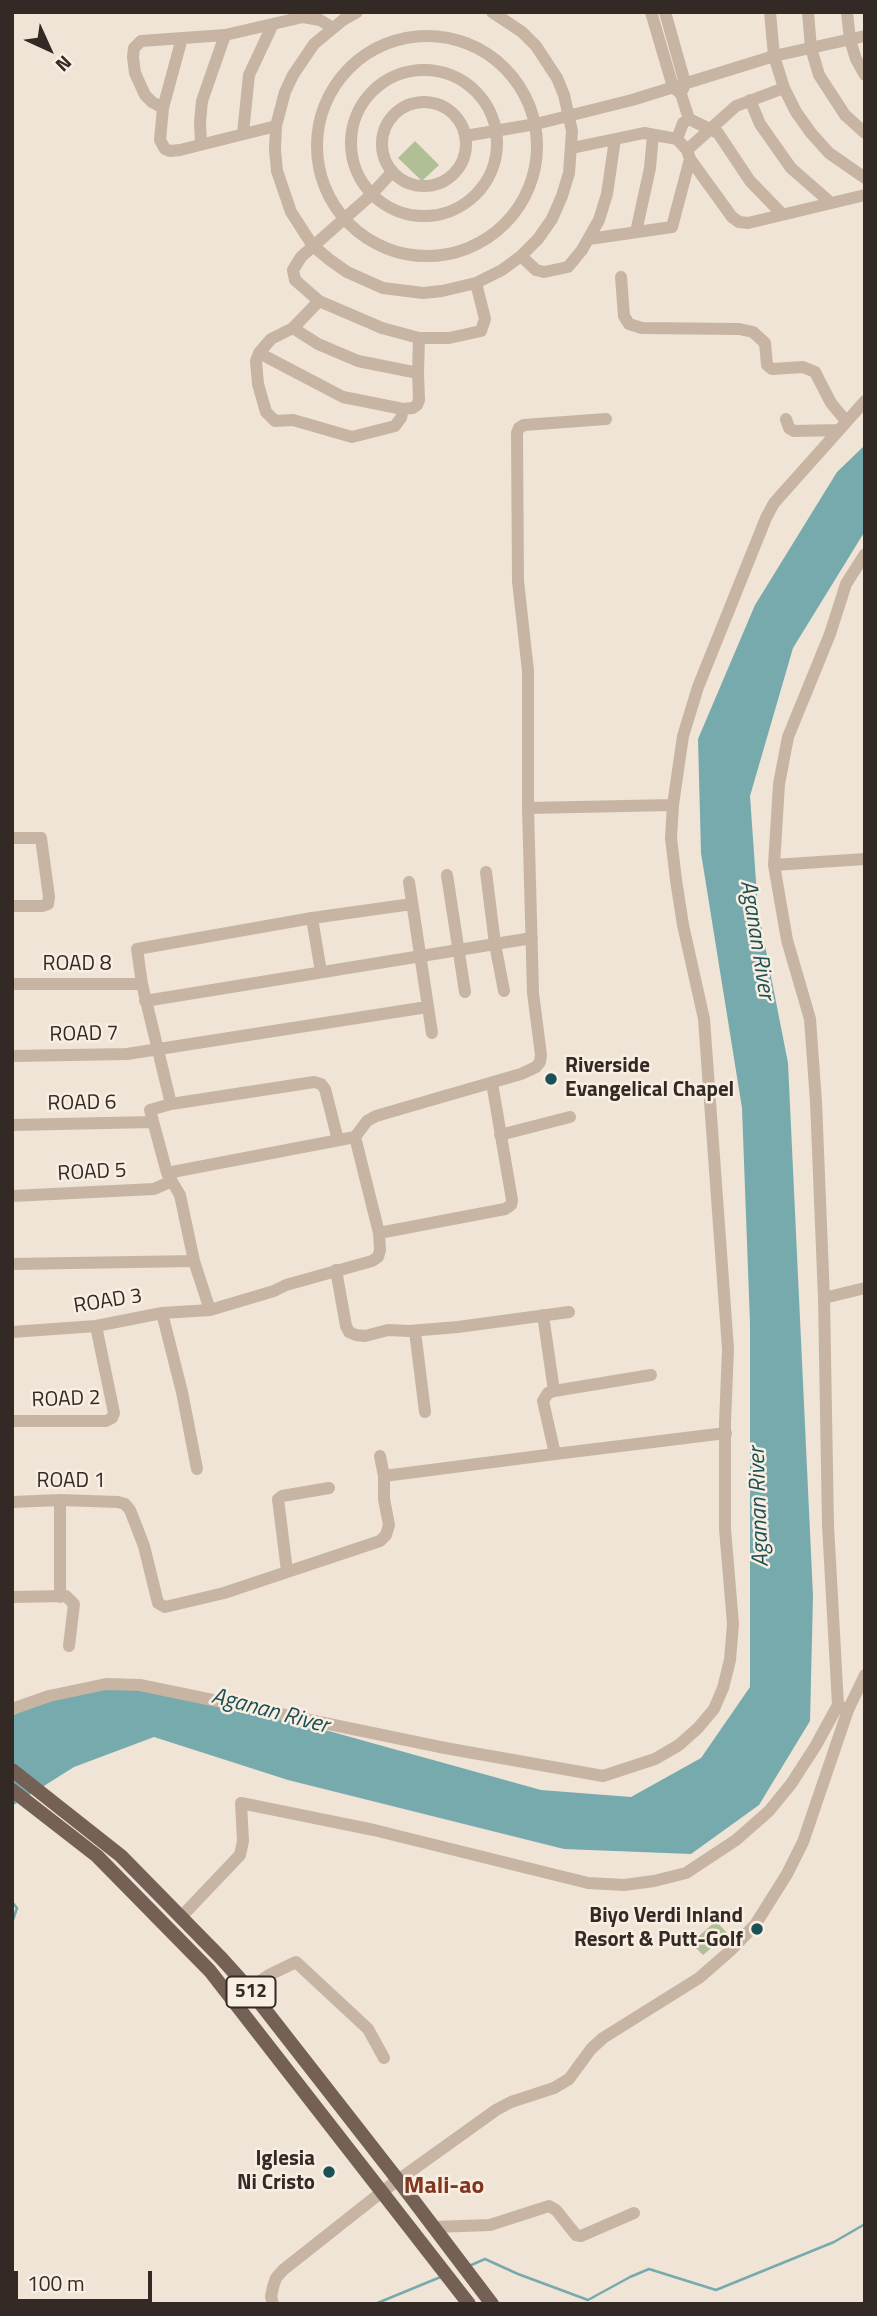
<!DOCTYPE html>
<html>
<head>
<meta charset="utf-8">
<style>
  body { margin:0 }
  #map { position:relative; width:877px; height:2316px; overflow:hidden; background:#f0e4d7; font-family:"Titillium Web",sans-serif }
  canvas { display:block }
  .frame { position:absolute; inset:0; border:14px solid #332925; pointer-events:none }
  .north { position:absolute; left:14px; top:14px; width:70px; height:70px; -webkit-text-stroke:5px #f8eee2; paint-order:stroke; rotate:135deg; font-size:19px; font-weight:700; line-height:28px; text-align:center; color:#332925 }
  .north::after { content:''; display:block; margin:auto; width:24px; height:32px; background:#332925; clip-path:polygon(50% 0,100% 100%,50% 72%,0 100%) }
  .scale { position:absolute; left:14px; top:2271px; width:138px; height:32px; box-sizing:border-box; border:4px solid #332925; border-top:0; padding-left:9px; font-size:21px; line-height:24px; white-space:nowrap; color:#332925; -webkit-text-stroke:5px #f8eee2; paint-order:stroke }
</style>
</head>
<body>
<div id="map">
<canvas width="877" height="2316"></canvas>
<div class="frame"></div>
<div class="north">N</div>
<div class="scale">100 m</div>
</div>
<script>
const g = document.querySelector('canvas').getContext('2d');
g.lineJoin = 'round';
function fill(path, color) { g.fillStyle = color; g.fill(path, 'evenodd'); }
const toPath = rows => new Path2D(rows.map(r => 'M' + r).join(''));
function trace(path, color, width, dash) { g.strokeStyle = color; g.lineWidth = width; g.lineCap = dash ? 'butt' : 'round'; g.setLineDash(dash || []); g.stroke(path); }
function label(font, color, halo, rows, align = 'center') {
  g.font = font + ' "Titillium Web",sans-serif'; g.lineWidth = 5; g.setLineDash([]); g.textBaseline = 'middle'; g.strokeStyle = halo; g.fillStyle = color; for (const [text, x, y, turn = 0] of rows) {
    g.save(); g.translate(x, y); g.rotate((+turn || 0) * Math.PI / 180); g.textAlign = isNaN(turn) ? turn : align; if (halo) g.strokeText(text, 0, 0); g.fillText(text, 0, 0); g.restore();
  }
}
fill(toPath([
  [415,141,439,165,422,181,398,158],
  [716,1921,728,1934,703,1955,691,1943]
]), '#b1bf97');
fill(toPath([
  [865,445,865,531,793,648,750,796,758,910,788,1063,813,1596,810,1721,759,1805,691,1854,564,1849,288,1780,154,1737,74,1767,12,1806,12,1716,61,1689,109,1681,282,1718,541,1790,631,1797,701,1758,750,1687,750,1323,742,1108,701,853,698,739,755,605,837,472]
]), '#76aaad');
trace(toPath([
  [12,1902,17,1908,12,1923],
  [469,2266,485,2259,518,2274,588,2300,630,2277,649,2269,716,2290,834,2242,865,2224],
  [12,2292,18,2304],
  [375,2304,443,2276]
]), '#76aaad', 2.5);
trace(toPath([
  [357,12,343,20,314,44,293,75,285,92,276,126,275,150,277,171,291,212,313,246,330,260,347,272,383,288,423,293,442,291,476,283,502,270,521,256,538,239,552,219,562,196,569,173,572,131,564,95,557,78,536,46,522,32,492,12],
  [651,12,673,87,681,94,689,119],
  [665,12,685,83,683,89],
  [770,12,774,56,784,88,796,112,811,133,829,153,865,178],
  [808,12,811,48,819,75,845,115,865,133],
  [847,12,850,40,856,59,865,75],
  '317 146a110 110 0 1 1 220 0a110 110 0 1 1-220 0Z',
  [182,38,163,108,160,140,165,149,170,151,180,150,276,126],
  '351 143a73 73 0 1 1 146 0a73 73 0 1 1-146 0Z',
  [750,100,760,124,791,168,831,203],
  '382 144a42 42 0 1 1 84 0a42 42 0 1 1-84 0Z',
  [163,108,152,102,145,95,135,73,133,57,134,48,141,41,225,35,303,17,320,20,333,28],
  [243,133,249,75,272,26],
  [465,136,536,124,632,100,774,56,865,36],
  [677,139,683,123,689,119,718,133,750,181,782,214],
  [201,144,200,122,202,101,225,35],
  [572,148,644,133,677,139,687,150,690,159,672,227,589,239],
  [687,150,736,106,784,88],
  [690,159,732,217,739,222,748,223,865,195],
  [392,172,371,195,301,257,293,270,295,280,319,301,382,328,419,338,449,338,481,331,485,319,476,283],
  [636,232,650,168,653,135],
  [521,256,536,270,544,272,568,267,582,250,599,220,607,194,615,139],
  [621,277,624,316,629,324,642,328,739,329,753,332,765,343,767,365,772,369,803,367,815,372,831,403,846,421],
  [319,301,293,328,318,344,358,361,418,373,419,338],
  [293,328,271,339,259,353,343,397,403,409,413,408,417,405,419,400,418,373],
  [259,353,256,361,258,384,266,412,275,421,293,420,352,437,395,426,401,418,403,409],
  [786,419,789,428,794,431,838,430],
  [528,808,673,805],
  [12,838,41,838,49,897,48,904,42,906,12,906],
  [774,865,865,859],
  [486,872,495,944,504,991],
  [447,875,465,992],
  [409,882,432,1033],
  [312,918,321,972],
  [12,984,142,984],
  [145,1001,532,938],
  [12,1056,127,1054,427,1007],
  [171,1104,142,984,137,949,312,918,412,904],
  [12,1125,153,1122],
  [500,1135,570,1117],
  [338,1140,325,1089,321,1084,314,1082,171,1104,150,1110,167,1173,355,1137],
  [168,1175,180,1195,194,1261,210,1310],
  [12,1196,154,1189,172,1181],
  [379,1233,505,1209,511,1205,512,1200,492,1083],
  [12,1264,194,1261],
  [336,1270,346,1326,349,1332,356,1335,365,1336,388,1330,409,1331,458,1327,569,1312],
  [824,1298,865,1288],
  [162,1313,182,1392,197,1469],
  [415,1331,425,1412],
  [12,1332,96,1326,162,1313,210,1310,274,1291,286,1285,372,1261,378,1257,380,1250,379,1233,355,1137,367,1121,376,1116,521,1074,536,1067,540,1062,541,1055,533,993,528,808,528,671,518,581,517,433,519,428,524,425,606,419],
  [554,1391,651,1375],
  [12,1421,106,1421,112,1418,114,1413,96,1326],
  [555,1454,726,1433],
  [380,1456,384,1476],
  [12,1502,60,1500,118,1502,125,1504,130,1510,144,1546,158,1603,165,1607,224,1593,380,1541,386,1535,389,1525,384,1499,384,1476,555,1454,543,1401,548,1393,554,1391,543,1315],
  [287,1571,278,1499,282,1496,329,1488],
  [12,1597,66,1596,74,1604,69,1646],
  [60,1597,60,1500],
  [12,1709,49,1696,106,1684,140,1685,445,1748,603,1776,655,1759,679,1745,698,1728,714,1709,723,1688,730,1660,733,1624,725,1529,725,1423,728,1349,704,1019,683,925,676,880,671,838,673,805,683,736,698,687,766,518,774,503,865,401],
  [848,1710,838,1705,828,1525,824,1298,816,1102,810,1019,787,940,774,865,779,784,788,737,830,634,846,584,865,554],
  [181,1917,240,1855,243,1841,241,1803,374,1830,588,1883,624,1885,654,1881,686,1873,736,1840,769,1811,791,1784,815,1747,838,1705],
  [249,1989,269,1975,296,1962,368,2029,384,2058],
  [434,2227,490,2225,549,2206,556,2210,576,2235,581,2236,634,2213],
  [273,2304,271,2297,273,2287,276,2278,283,2270,383,2191,496,2110,511,2102,554,2088,569,2079,591,2049,603,2038,699,1978,730,1951,755,1925,787,1874,803,1842,848,1710,865,1675]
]), '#c8b4a3', 12);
trace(toPath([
  [12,1770,121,1856,222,1959,249,1989,398,2180,492,2304],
  [12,1790,97,1856,210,1971,469,2304]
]), '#756056', 14);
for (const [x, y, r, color] of [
  [551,1079,7,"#1b5054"],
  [757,1929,7,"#1b5054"],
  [329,2172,7,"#1b5054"]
]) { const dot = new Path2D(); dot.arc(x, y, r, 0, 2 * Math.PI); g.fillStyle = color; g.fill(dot); trace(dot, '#f8eee2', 2.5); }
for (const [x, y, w] of [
  [251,1992,49]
]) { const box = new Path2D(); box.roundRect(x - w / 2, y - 15.5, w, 31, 5); g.fillStyle = '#f8eee2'; g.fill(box); trace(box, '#332925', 2); }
label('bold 19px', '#332925', null, [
  ["512",251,1992]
]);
label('21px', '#332925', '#f8eee2', [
  ["ROAD 8",77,965],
  ["ROAD 7",84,1035,-1],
  ["ROAD 6",82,1104,-1],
  ["ROAD 5",92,1173,-3],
  ["ROAD 3",108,1302,-9],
  ["ROAD 2",66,1400,-2],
  ["ROAD 1",71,1482]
]);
label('bold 21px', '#332925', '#f8eee2', [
  ["Riverside",565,1067,"left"],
  ["Evangelical Chapel",565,1091,"left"],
  ["Biyo Verdi Inland",743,1917],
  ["Resort & Putt-Golf",743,1941],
  ["Iglesia",315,2160],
  ["Ni Cristo",315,2184]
], 'right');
label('italic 23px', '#1b5054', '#f8eee2', [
  ["Aganan River",756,940,81],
  ["Aganan River",760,1507,-92],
  ["Aganan River",270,1712,15]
]);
label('bold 24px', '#81371f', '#f8eee2', [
  ["Mali-ao",444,2187]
]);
</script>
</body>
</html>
